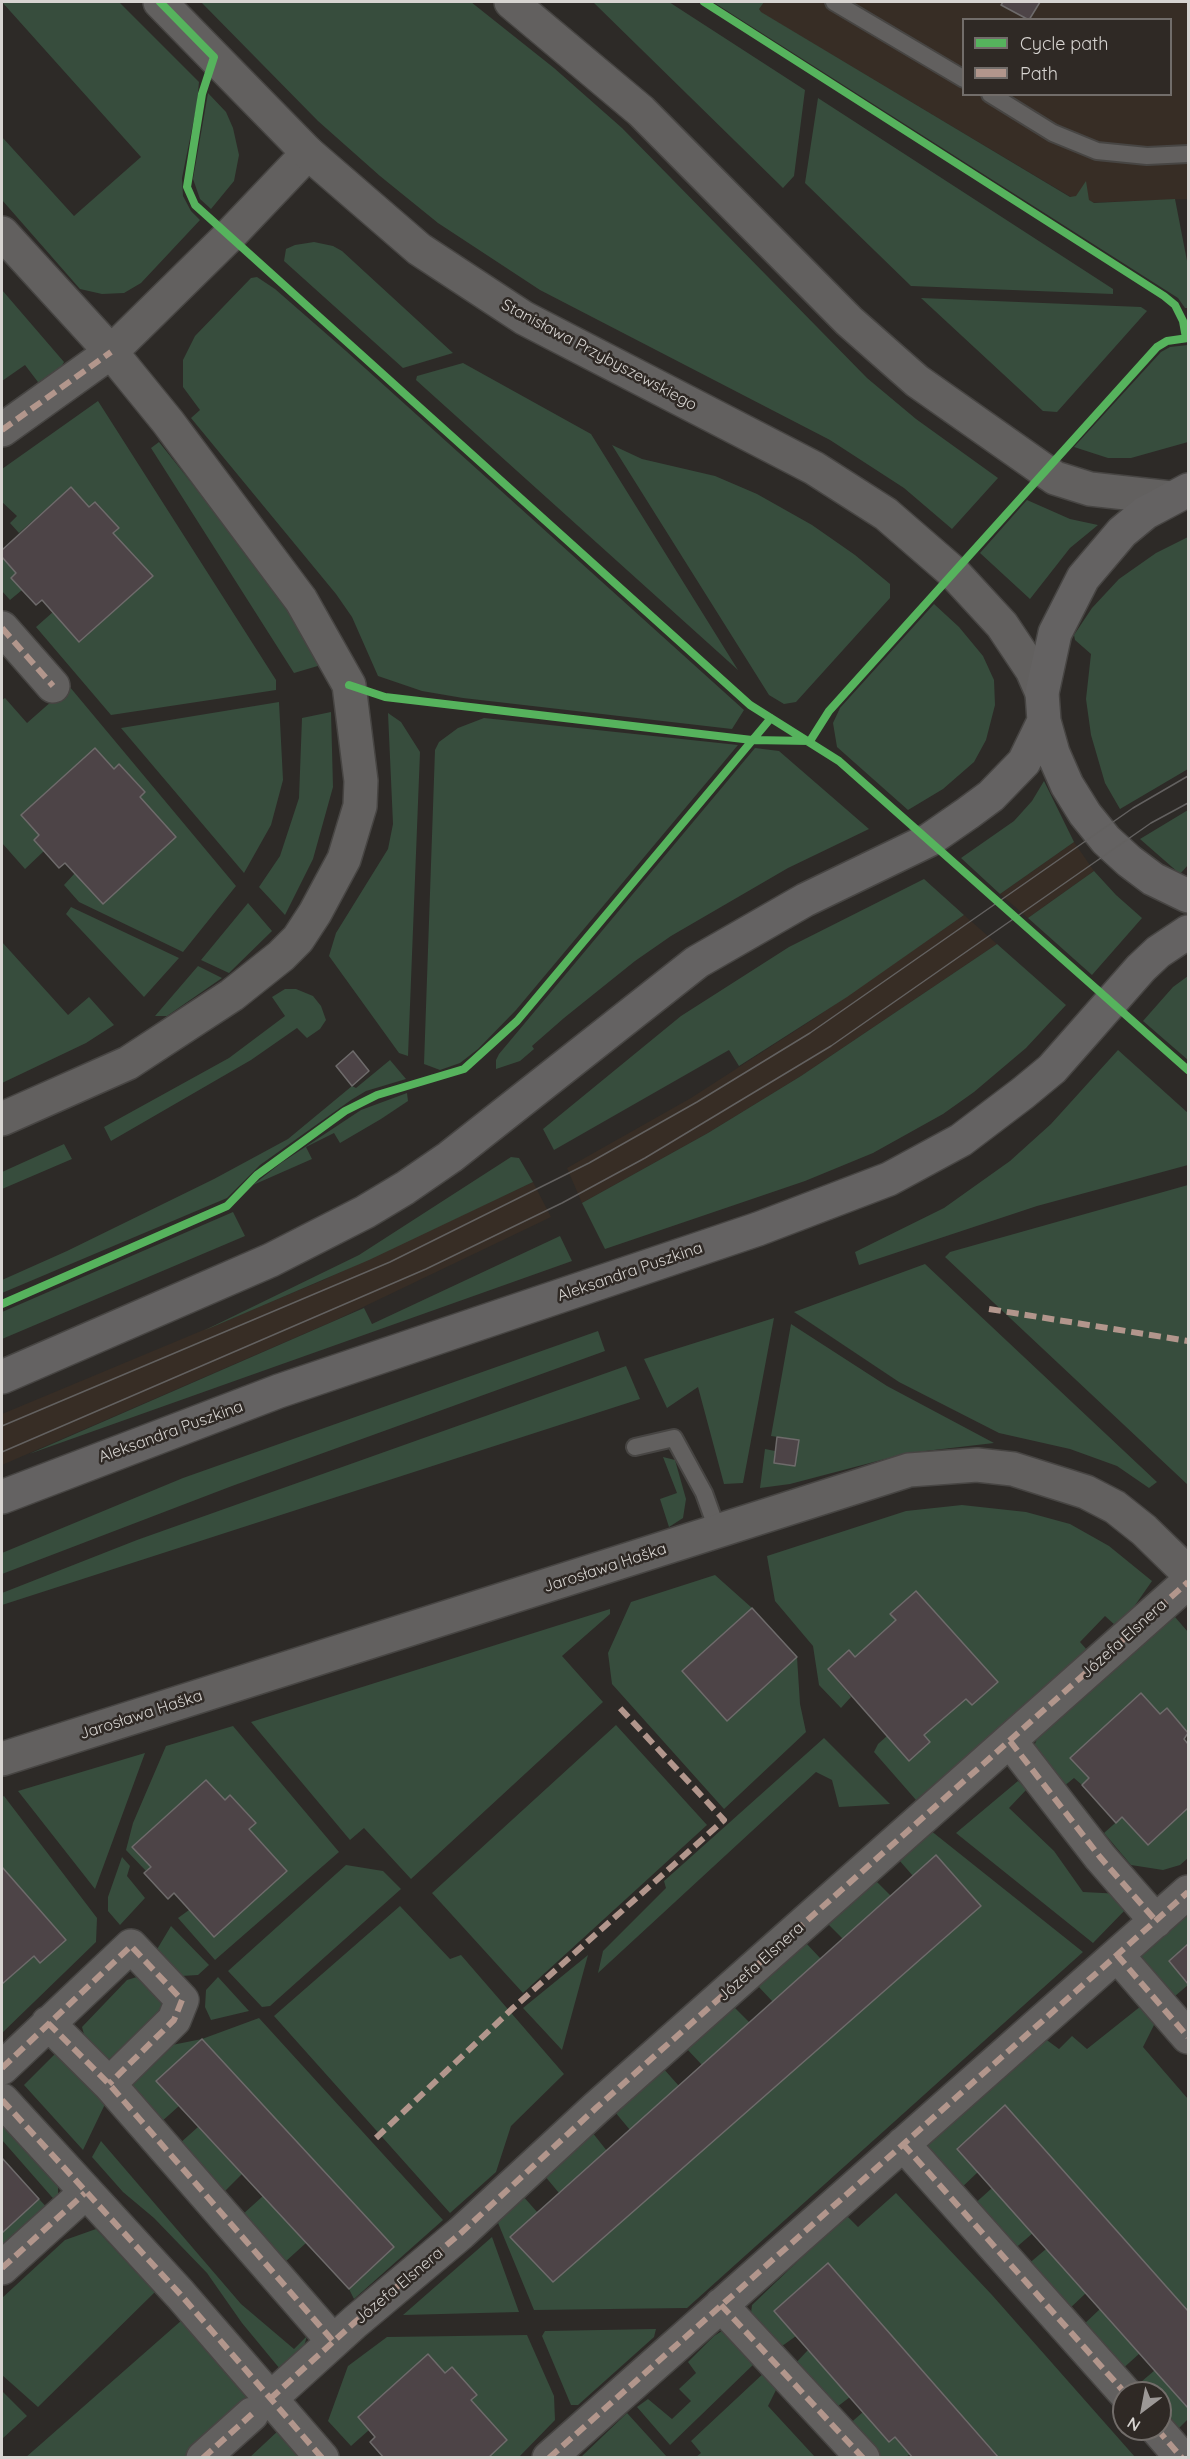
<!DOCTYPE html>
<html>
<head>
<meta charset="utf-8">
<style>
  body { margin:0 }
  #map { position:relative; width:1190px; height:2459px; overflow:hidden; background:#2d2a27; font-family:Quicksand,sans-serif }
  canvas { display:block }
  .frame { position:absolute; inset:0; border:3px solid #d7d4d1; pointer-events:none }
  .legend { position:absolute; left:962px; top:18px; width:210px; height:78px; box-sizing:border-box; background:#2f2925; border:2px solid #726d6a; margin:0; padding:8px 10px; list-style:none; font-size:18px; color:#d7d4d1 }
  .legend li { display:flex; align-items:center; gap:12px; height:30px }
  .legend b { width:30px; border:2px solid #726d6a }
  .north { position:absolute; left:1112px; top:2381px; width:60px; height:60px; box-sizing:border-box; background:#2f2925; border:2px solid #726d6a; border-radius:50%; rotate:212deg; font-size:16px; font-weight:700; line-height:24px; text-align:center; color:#d7d4d1 }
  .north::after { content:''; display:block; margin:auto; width:21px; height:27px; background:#9c9896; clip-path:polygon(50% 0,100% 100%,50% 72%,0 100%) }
</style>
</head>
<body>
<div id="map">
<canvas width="1190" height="2459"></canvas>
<div class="frame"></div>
<ul class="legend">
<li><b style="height:8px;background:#56b35d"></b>Cycle path</li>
<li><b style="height:8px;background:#b2968c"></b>Path</li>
</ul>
<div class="north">N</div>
</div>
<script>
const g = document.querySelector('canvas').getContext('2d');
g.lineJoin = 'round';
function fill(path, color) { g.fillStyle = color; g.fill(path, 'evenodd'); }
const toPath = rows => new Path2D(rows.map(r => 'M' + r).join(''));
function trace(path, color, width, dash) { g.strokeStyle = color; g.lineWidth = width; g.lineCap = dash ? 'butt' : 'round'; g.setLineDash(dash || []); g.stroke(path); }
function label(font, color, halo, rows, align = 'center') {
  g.font = font + ' Quicksand,sans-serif'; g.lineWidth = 5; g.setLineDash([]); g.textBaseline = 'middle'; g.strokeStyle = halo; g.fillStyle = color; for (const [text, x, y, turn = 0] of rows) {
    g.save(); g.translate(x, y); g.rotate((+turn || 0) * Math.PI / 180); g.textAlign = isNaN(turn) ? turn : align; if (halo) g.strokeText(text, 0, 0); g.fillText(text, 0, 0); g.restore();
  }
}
fill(toPath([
  [743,2,1188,2,1188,199,1081,203],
  [964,20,1170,20,1170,94,964,94],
  [1074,842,1094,871,1028,918,1000,894],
  [964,915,997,944,801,1076,708,1133,582,1203,567,1168,691,1098,812,1020],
  [533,1182,551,1217,336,1320,2,1465,2,1414,321,1281]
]), '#372d25');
fill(toPath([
  [2,2,119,2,199,82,197,104,182,178,183,196,191,211,200,220,141,283,124,293,102,294,80,289,2,200,2,137,74,216,141,157],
  [201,2,471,2,554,68,622,128,867,378,916,419,998,478,952,529,904,488,830,440,540,290,438,223,380,176,318,121],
  [593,2,669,2,805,90,794,176,783,188],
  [713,2,764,2,759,9,761,12,1070,197,1076,196,1086,181,1089,200,1094,203,1175,199,1188,266,1188,308,1185,308,1178,298],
  [208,93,226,112,233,128,239,155,234,181,211,209,200,199,193,179],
  [818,98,1113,289,1113,294,911,286,805,183],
  [314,242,333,246,342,251,453,353,403,368,284,261,286,249,295,245],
  [257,277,275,289,346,351,744,710,732,729,463,698,422,691,378,676,352,617,336,594,191,418,200,410,183,387,183,360,195,336,251,278],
  [2,290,64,362,56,376,41,386,25,365,2,381],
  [921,298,1141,307,1147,311,1057,412,1043,411],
  [1188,345,1188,442,1131,458,1108,458,1074,447,1161,352,1170,347],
  [463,363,591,434,738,670,416,380,417,376],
  [98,401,276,680,276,690,111,715,36,627,53,612,80,642,152,576,113,533,119,528,96,502,89,507,71,487,19,533,10,523,17,516,2,502,2,469],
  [159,442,276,589,321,665,294,673,151,448],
  [612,445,642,459,715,476,757,494,812,525,855,555,890,584,890,598,796,702,784,704,769,695],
  [1027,500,1070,519,1098,525,1070,548,1030,599,980,553],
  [1188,537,1188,769,1120,809,1105,783,1091,735,1086,699,1091,654,1075,640,1074,635,1092,608,1119,579,1156,553],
  [2,557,16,573,22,590,10,600,2,591],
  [934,604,959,627,983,656,994,680,995,705,986,740,974,762,943,789,908,810,837,747,833,723,840,708],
  [69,686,236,886,183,952,79,902,64,885,75,873,103,904,176,837,140,797,145,792,119,764,114,769,95,748,21,815,39,835,34,840,44,851,25,869,2,843,2,700,5,698,27,723],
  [279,702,283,780,271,825,244,873,121,728],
  [331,712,333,787,313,859,285,915,259,887,280,856,299,798,302,718],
  [388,713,401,722,420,752,408,1056,399,1053,329,956,336,933,388,849,393,824],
  [484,718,738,745,516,1010,478,1049,460,1063,440,1070,424,1064,435,750,439,742,458,728],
  [755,748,779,751,869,829,788,868,671,936,635,961,564,1018,532,1046,534,1049,520,1061,496,1069,496,1060,499,1054],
  [1044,781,1074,842,1000,894,961,858,1014,821,1032,801],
  [1188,810,1188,865,1180,874,1140,839],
  [1094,871,1116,895,1142,918,1092,975,1028,918],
  [924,879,964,915,847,997,739,1066,729,1050,554,1150,543,1129,681,1016,789,947],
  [248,903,272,931,229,973,201,960],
  [71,907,179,958,144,997,66,914],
  [2,942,68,1015,89,997,114,1025,86,1043,2,1083],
  [997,944,1066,1005,1026,1048,974,1092,943,1114,873,1153,805,1181,605,1249,582,1203,708,1133,801,1076],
  [198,966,222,978,167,1016,155,1016],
  [1188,976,1188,1060,1143,1021,1173,987],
  [285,989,296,989,313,996,321,1006,326,1020,320,1029,307,1038,297,1028,251,1060,111,1141,104,1127,229,1058,285,1016,272,997],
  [1118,1050,1188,1113,1188,1165,1037,1206,859,1265,855,1252,944,1208,1010,1161,1051,1124],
  [390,1060,406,1079,366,1091,351,1100,260,1165,227,1198,2,1293,2,1280,67,1251,214,1179,288,1139,352,1086,356,1088],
  [407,1093,408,1101,381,1119,340,1143,334,1133,306,1147,312,1159,253,1185,281,1163,361,1110],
  [64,1144,72,1159,2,1189,2,1172],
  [511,1157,519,1158,533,1182,369,1260,203,1331,359,1255],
  [1188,1185,1188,1485,945,1257,950,1252],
  [233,1212,245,1236,2,1339,2,1312],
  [560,1236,572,1261,29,1454,364,1308,372,1324],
  [925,1264,1157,1482,1149,1488,1117,1466,1070,1449,999,1433,899,1382,794,1312],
  [774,1318,743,1483,724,1484,698,1387,667,1408,644,1359],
  [791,1324,887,1386,994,1443,908,1453,790,1484,760,1488,765,1449,775,1451,774,1463,795,1466,799,1440,771,1436],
  [598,1331,605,1351,232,1486,2,1574,2,1553,183,1478],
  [626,1366,640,1399,2,1605,2,1593,137,1540],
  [663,1457,675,1460,686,1499,683,1518,669,1527,660,1499,677,1493],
  [962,1505,1026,1512,1070,1524,1109,1546,1152,1581,1131,1611,1116,1626,1105,1616,1080,1642,1088,1651,916,1800,874,1752,878,1744,887,1736,909,1760,930,1742,924,1735,966,1699,972,1705,998,1682,916,1591,891,1613,896,1620,855,1657,848,1651,828,1669,851,1697,841,1708,819,1685,813,1646,775,1601,767,1556,906,1511],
  [715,1575,752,1608,682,1671,727,1721,797,1657,800,1704,806,1732,724,1809,612,1684,608,1653,631,1602],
  [610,1609,610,1614,562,1656,603,1702,411,1879,364,1828,350,1840,251,1722],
  [1175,1617,1188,1632,1188,1733,1167,1709,1160,1714,1141,1694,1071,1758,1089,1778,1082,1785,1074,1778,1063,1787,1034,1746,1040,1732,1156,1623],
  [616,1725,707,1825,523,1993,432,1893],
  [233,1726,339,1852,215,1960,178,1918,189,1910,287,1871,249,1829,255,1823,231,1796,225,1800,206,1780,132,1847,151,1867,146,1871,126,1850,133,1823,166,1746],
  [824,1738,890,1804,839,1807,832,1780,816,1772,598,1973,603,1951,666,1888,664,1881],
  [145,1753,95,1889,18,1791],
  [1018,1781,1027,1789,1009,1808,1054,1851,1083,1892,1122,1894,1127,1908,1093,1943,956,1833],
  [4,1796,97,1918,96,1942,2,2033,2,1984,34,1956,40,1962,66,1940,2,1867,2,1797],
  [1188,1808,1188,1858,1180,1865,1163,1870,1131,1865,1104,1833,1122,1817,1148,1845],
  [930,1830,1083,1952,687,2308,534,2310,496,2218,522,2195,538,2213,511,2238,553,2281,981,1906,936,1855,913,1876,899,1860],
  [122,1857,130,1866,127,1876,145,1898,120,1925,108,1911,108,1897],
  [346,1865,383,1871,401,1889,270,2006,262,2007,228,1971],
  [874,1879,891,1896,843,1939,827,1923],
  [400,1906,450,1959,461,1955,564,2074,511,2126,496,2172,450,2213,274,2016],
  [1188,1906,1188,1944,1169,1961,1188,1985,1168,2002,1136,1965,1140,1949],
  [171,1926,209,1965,198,1975,181,1976,156,1951],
  [805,1942,821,1959,773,2002,757,1985],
  [588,1955,562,2050,523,2008],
  [140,1976,168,2000,163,2014,108,2060,97,2056,86,2042,82,2027,127,1980],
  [218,1977,249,2011,211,2020,205,2007,206,1990],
  [732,2005,750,2023,702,2065,686,2048],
  [1141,2006,1156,2021,1143,2047,1188,2099,1188,2311,1005,2106,957,2148,978,2172,958,2191,925,2155,925,2144,1044,2038,1059,2049,1072,2036,1087,2049],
  [259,2018,443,2220,354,2299,349,2289,394,2247,202,2040,157,2081,179,2106,160,2123,137,2097,132,2085,162,2047,202,2039],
  [60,2049,107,2100,83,2150,24,2085],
  [662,2067,679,2086,630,2130,615,2112],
  [2,2123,58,2184,58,2204,2,2140],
  [198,2127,242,2174,224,2192,179,2144],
  [592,2132,607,2151,559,2193,544,2175],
  [101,2141,241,2304,294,2349,307,2336,302,2353,280,2369,242,2323,207,2273,154,2218,123,2192,92,2157],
  [992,2188,1033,2233,1012,2251,971,2207],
  [896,2193,992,2295,1135,2457,999,2457,828,2263,774,2311,796,2336,778,2349,750,2321,752,2305,846,2215,858,2227],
  [263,2196,306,2243,285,2262,242,2215],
  [39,2199,51,2212,2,2256,2,2233],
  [96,2229,155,2292,38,2407,2,2375,2,2298,65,2240],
  [492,2237,519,2312,403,2315],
  [1046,2249,1086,2293,1067,2311,1026,2266],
  [1100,2309,1140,2353,1119,2372,1081,2327],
  [182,2320,249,2398,188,2457,25,2458],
  [656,2329,654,2337,578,2405,571,2405,542,2336,545,2331],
  [725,2329,756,2362,670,2445,637,2407,648,2399,672,2419,691,2401,679,2389,696,2373,688,2362,714,2336],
  [527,2335,554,2396,555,2420,519,2457,488,2457,507,2440,471,2400,476,2395,452,2368,445,2373,428,2354,358,2417,369,2430,351,2446,328,2421,348,2366,387,2337],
  [808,2350,850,2397,833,2410,793,2366],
  [1155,2370,1188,2408,1188,2419,1175,2432,1160,2416,1160,2393,1139,2393,1134,2388],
  [766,2371,778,2386,768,2406,815,2457,696,2457,701,2453,691,2441],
  [2,2391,27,2416,2,2439],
  [863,2412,889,2442,895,2437,910,2454,906,2457,874,2457,846,2427],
  [627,2413,667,2457,581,2457],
  [279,2430,303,2458,249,2458]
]), '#374d3d');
const building = toPath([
  [1003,2,1040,2,1029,20,1001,5,1003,2],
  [71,487,89,507,95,502,119,528,113,533,153,576,79,642,42,600,36,605,22,590,11,578,16,573,2,557,2,550,71,487],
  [95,748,114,769,119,764,145,792,140,797,176,837,103,904,65,863,59,868,34,840,39,835,21,815,95,748],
  [353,1051,369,1071,352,1086,336,1066,353,1051],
  [777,1437,799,1440,795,1466,774,1463,777,1437],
  [916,1591,998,1682,972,1705,966,1699,924,1735,930,1742,909,1761,828,1669,849,1650,855,1657,896,1620,890,1614,916,1591],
  [752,1608,797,1657,727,1721,682,1671,752,1608],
  [1141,1693,1160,1714,1167,1708,1188,1733,1184,1739,1188,1744,1188,1808,1148,1845,1122,1817,1116,1823,1082,1785,1089,1778,1070,1758,1141,1693],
  [206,1780,225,1800,230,1795,256,1823,249,1829,287,1871,214,1937,174,1893,168,1899,144,1873,151,1867,132,1847,206,1780],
  [936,1855,981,1906,553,2282,510,2237,936,1855],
  [2,1867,66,1940,40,1963,34,1956,2,1984,2,1867],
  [1188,1944,1188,1984,1169,1961,1188,1944],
  [202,2039,394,2247,349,2289,156,2081,202,2039],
  [1005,2105,1188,2311,1188,2408,957,2149,1005,2105],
  [2,2158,39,2199,2,2233,2,2158],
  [828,2263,999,2458,913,2458,895,2437,889,2442,774,2311,828,2263],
  [428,2354,445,2373,452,2367,477,2395,471,2400,507,2440,488,2458,384,2458,370,2442,375,2437,358,2417,428,2354]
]);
fill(building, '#4d4447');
trace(building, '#6e6b6b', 1.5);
const service = toPath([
  [834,2,964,79],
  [990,94,1053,133,1097,151,1147,156,1188,154],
  [635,1447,674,1438,704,1493,718,1532]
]);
const minor = toPath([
  [2,233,111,352,168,422,301,600,349,685,361,781,360,806,344,859,315,913,298,939,281,956,232,995,128,1063,2,1119],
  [2,430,111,352,229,236,308,153],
  [2,628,53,686],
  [1010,1741,1100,1857,1156,1921],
  [2,1759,909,1470,977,1465,1013,1469,1086,1492,1115,1507,1144,1530,1188,1573],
  [1117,1955,1188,2037],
  [48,2023,109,2084,333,2341],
  [2,2068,131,1946,182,2000,174,2020,109,2084],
  [2,2100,180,2294,322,2458],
  [903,2144,1125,2393],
  [2,2268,85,2193],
  [721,2305,863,2458],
  [270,2399,355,2322,461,2233,596,2108,1188,1582],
  [1157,2429,1182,2458],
  [203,2458,252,2414],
  [549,2458,1188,1892]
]);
const tertiary = toPath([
  [160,2,308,153,419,249,524,318,814,468,886,514,954,573,1002,625,1032,670,1042,693],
  [511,2,641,111,849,321,917,381,1055,478,1090,489,1171,498]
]);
const secondary = toPath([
  [1188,490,1145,513,1122,532,1083,578,1055,633,1042,693,1044,721,1053,753,1067,785,1085,814,1106,840,1129,861,1153,879,1188,896],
  [2,1377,271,1260,365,1212,405,1188,450,1157,697,962,805,900,929,840,968,813,991,796,1024,762,1044,721],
  [2,1497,279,1391,758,1229,889,1179,961,1140,1023,1093,1052,1069,1141,968,1158,952,1188,932]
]);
trace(service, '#474543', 20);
trace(minor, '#474543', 36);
trace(tertiary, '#474543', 36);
trace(secondary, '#474543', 36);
trace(service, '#62605f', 16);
trace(minor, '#62605f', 33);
trace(tertiary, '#62605f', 33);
trace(secondary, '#646262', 33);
trace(toPath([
  [2,1426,390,1262,589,1163,697,1102,810,1033,1133,808,1188,776],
  [2,1452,426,1269,562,1203,645,1158,831,1046,1151,823,1188,803]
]), '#636160', 1.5);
trace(toPath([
  [2,430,111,352],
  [2,628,53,686],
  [989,1309,1188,1341],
  [1010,1741,1100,1857,1156,1921],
  [1117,1955,1188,2037],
  [48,2023,109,2084,333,2341],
  [2,2068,131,1946,182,2000,174,2020,109,2084],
  [2,2100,180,2294,322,2458],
  [376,2138,513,2008,724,1820,619,1707],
  [903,2144,1125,2393],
  [2,2268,85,2193],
  [721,2305,863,2458],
  [270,2399,355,2322,461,2233,596,2108,1188,1582],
  [1157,2429,1182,2458],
  [203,2458,252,2414],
  [549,2458,1188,1892]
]), '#b2968c', 6, [12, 6]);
trace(toPath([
  [160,2,214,57,202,94,187,187,195,205,750,705,839,761,1188,1070],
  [704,2,1164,296,1175,305,1183,321,1186,338],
  [349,685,385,697,752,740,810,741,829,711,1157,347,1167,341,1188,338],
  [2,1304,227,1206,257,1175,345,1111,377,1095,464,1069,517,1021,771,718]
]), '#56b35d', 8);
label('16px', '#d7d4d1', '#2f2925', [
  ["Stanisława Przybyszewskiego",599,355,28],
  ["Aleksandra Puszkina",630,1272,-19],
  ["Aleksandra Puszkina",171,1432,-20],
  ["Jarosława Haška",605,1568,-18],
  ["Józefa Elsnera",1124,1639,-42],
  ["Jarosława Haška",141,1715,-18],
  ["Józefa Elsnera",761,1962,-42],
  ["Józefa Elsnera",399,2286,-40]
]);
</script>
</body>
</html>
